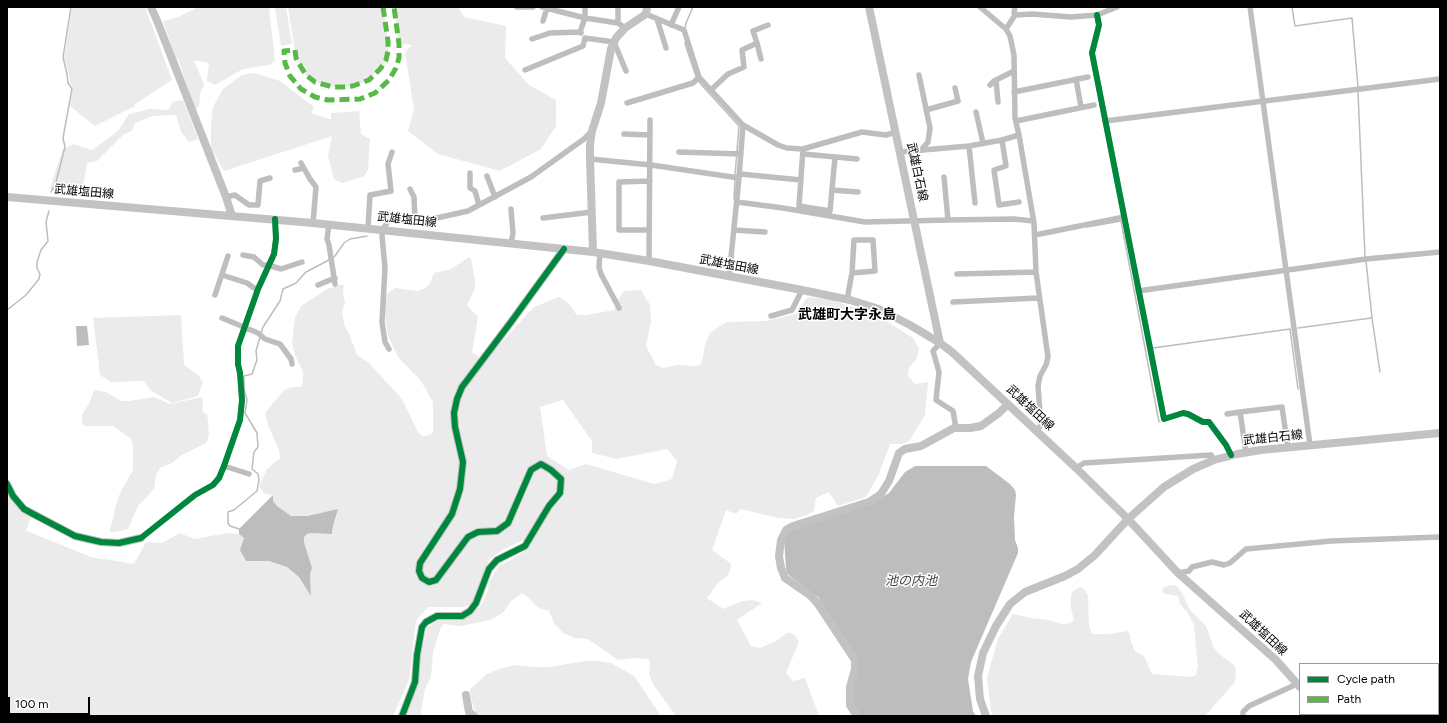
<!DOCTYPE html>
<html>
<head>
<meta charset="utf-8">
<style>
  body { margin:0 }
  #map { position:relative; width:1447px; height:723px; overflow:hidden; background:#fff; font-family:Figtree,sans-serif }
  canvas { display:block }
  .frame { position:absolute; inset:0; border:8px solid #000; pointer-events:none }
  .legend { position:absolute; left:1299px; top:663px; width:140px; height:52px; box-sizing:border-box; background:#fff; border:1px solid #999; margin:0; padding:5px 7px; list-style:none; font-size:12px; color:#000 }
  .legend li { display:flex; align-items:center; gap:8px; height:20px }
  .legend b { width:20px; border:1px solid #999 }
  .scale { position:absolute; left:8px; top:697px; width:82px; height:18px; box-sizing:border-box; border:2px solid #000; border-top:0; padding-left:5px; font-size:12px; line-height:14px; white-space:nowrap; color:#000; -webkit-text-stroke:3px #fff; paint-order:stroke }
</style>
</head>
<body>
<div id="map">
<canvas width="1447" height="723"></canvas>
<div class="frame"></div>
<ul class="legend">
<li><b style="height:5px;background:#00873e"></b>Cycle path</li>
<li><b style="height:5px;background:#58b947"></b>Path</li>
</ul>
<div class="scale">100 m</div>
</div>
<script>
const g = document.querySelector('canvas').getContext('2d');
g.lineJoin = 'round';
function fill(path, color) { g.fillStyle = color; g.fill(path, 'evenodd'); }
const toPath = rows => new Path2D(rows.map(r => 'M' + r).join(''));
function trace(path, color, width, dash) { g.strokeStyle = color; g.lineWidth = width; g.lineCap = dash ? 'butt' : 'round'; g.setLineDash(dash || []); g.stroke(path); }
function label(font, color, halo, rows, align = 'center') {
  g.font = font + ' Figtree,"Noto Sans JP",sans-serif'; g.lineWidth = 3; g.setLineDash([]); g.textBaseline = 'middle'; g.strokeStyle = halo; g.fillStyle = color; for (const [text, x, y, turn = 0] of rows) {
    g.save(); g.translate(x, y); g.rotate((+turn || 0) * Math.PI / 180); g.textAlign = isNaN(turn) ? turn : align; if (halo) g.strokeText(text, 0, 0); g.fillText(text, 0, 0); g.restore();
  }
}
fill(toPath([
  [72,7,145,7,172,80,135,104,135,106,95,126,70,106,73,88,70,83,69,74,64,57],
  [196,7,269,7,275,61,269,65,243,69,215,85,207,81,209,63,194,60,204,85,200,93,199,107,195,109,178,59,176,59,163,21,178,17,195,9],
  [275,7,286,7,292,44,281,46],
  [288,7,383,7,388,41,388,51,386,60,381,68,369,80,353,86,333,87,315,82,306,75,296,58],
  [394,7,458,7,464,17,506,26,505,58,529,85,556,100,556,126,541,149,500,171,438,154,408,131,414,109,405,53,412,45,399,44],
  [254,73,280,81,314,107,311,113,325,118,331,119,331,113,359,111,361,134,370,139,368,170,364,176,342,183,334,179,328,156,332,136,224,171,211,148,211,125,213,107,223,89,242,75],
  [183,100,198,139,189,142,181,132,176,115,152,116,135,123,132,131,124,134,97,161,87,163,82,192,75,196,55,193,50,188,63,149,74,144,92,150,118,131,129,114,150,109,168,110,173,102],
  [469,257,471,259,475,280,475,289,467,305,478,317,472,352,485,360,534,307,559,297,567,302,573,309,575,313,578,315,587,315,614,310,616,306,619,298,624,291,641,290,650,305,651,322,646,346,656,365,664,368,677,365,694,366,699,365,702,362,705,345,710,333,726,322,766,321,796,314,806,299,810,297,832,300,880,317,913,338,919,349,918,353,917,358,909,368,908,376,915,384,928,382,925,415,910,440,903,444,890,444,878,476,866,497,838,506,829,492,816,498,814,511,807,515,794,519,779,518,740,509,736,514,726,510,712,550,730,563,731,567,728,575,717,584,707,598,723,609,743,601,752,600,762,603,737,620,751,646,760,648,776,641,787,633,791,633,795,635,799,642,786,673,793,681,805,678,819,716,676,716,653,684,649,674,650,661,647,659,634,658,618,660,588,639,575,638,563,633,554,623,549,611,537,607,529,598,522,593,510,602,504,612,490,620,461,626,444,624,441,627,433,652,431,677,425,689,421,710,421,716,406,716,427,628,437,620,467,614,479,608,485,598,488,590,489,582,498,567,524,552,526,539,502,550,489,560,477,594,472,604,463,607,429,607,426,609,416,621,409,680,393,716,7,716,7,492,31,517,25,534,27,531,91,557,134,564,146,542,162,543,180,533,194,539,228,533,239,534,244,538,241,550,246,561,269,561,287,567,299,577,311,595,310,574,312,568,304,542,304,537,307,534,311,533,329,534,333,532,333,526,338,509,307,516,291,516,277,506,273,502,273,495,265,494,260,488,260,484,267,469,280,458,279,450,268,425,265,413,284,390,292,387,301,387,303,383,303,372,295,355,292,343,295,318,301,306,327,289,340,285,344,285,343,294,345,302,342,311,344,324,350,336,357,355,369,363,402,399,418,432,421,435,425,436,430,435,433,432,433,402,421,381,398,357,388,336,383,299,388,293,395,288,417,291,425,288,429,285,434,273,451,269],
  [563,400,592,441,592,453,617,459,667,449,677,461,672,479,654,484,586,464,569,470,547,456,540,407],
  [181,315,184,365,198,375,203,382,198,396,172,403,150,390,144,381,111,382,100,375,93,318],
  [94,390,106,392,121,401,129,401,154,397,170,404,202,397,203,404,202,408,203,412,207,414,208,422,209,435,206,443,182,455,172,463,160,468,156,475,154,489,138,506,128,529,115,532,110,532,110,528,113,520,115,508,120,493,133,470,133,447,131,439,113,426,85,426,82,423,82,414,89,404],
  [1175,585,1181,591,1190,610,1206,626,1214,648,1219,654,1234,665,1236,669,1235,682,1205,716,993,716,991,711,987,678,998,639,1013,614,1031,618,1049,620,1062,624,1066,624,1070,623,1074,620,1071,608,1071,595,1073,591,1081,587,1084,589,1088,596,1089,626,1092,634,1110,634,1127,631,1130,634,1131,642,1135,651,1144,656,1152,674,1192,677,1196,675,1198,667,1194,625,1188,613,1180,604,1178,596,1166,594,1162,592,1163,588,1167,586],
  [585,661,599,661,611,663,634,676,661,716,476,716,470,693,470,689,487,674,499,669,516,665,534,667,549,667]
]), '#ebebeb');
fill(toPath([
  [76,326,87,326,89,345,77,346],
  [915,466,986,466,1010,484,1015,490,1016,495,1014,517,1015,540,1018,548,1018,553,971,662,968,679,973,711,976,716,860,716,852,702,856,655,818,597,791,577,787,573,786,569,784,539,790,531,878,500,889,493,905,472],
  [273,495,273,501,277,506,291,516,307,516,338,509,333,526,332,534,311,533,307,534,304,537,304,542,312,568,310,574,311,596,299,577,287,567,269,561,246,561,240,550,244,538,239,534,239,529]
]), '#bdbdbd');
trace(toPath([
  [1292,7,1295,26,1352,18,1358,87],
  [685,29,686,23,693,7],
  [685,43,687,50,696,76],
  [698,81,739,126,735,175],
  [1358,91,1365,257],
  [51,192,56,182,65,147,63,138,72,89,68,83,67,74,63,57,71,7],
  [735,200,734,199,735,179],
  [1087,227,1121,221,1159,422],
  [332,258,335,256,344,243,350,239,367,236],
  [1366,261,1372,318,1380,372],
  [7,310,26,295,39,279,40,274,37,268,37,262,41,250,48,241,46,222,49,211],
  [1298,328,1371,318],
  [261,333,263,327,280,301,283,289,296,283,306,272,329,260],
  [1153,348,1290,329,1298,389],
  [239,529,230,526,228,523,228,512,234,510,257,491,259,480,258,474,252,469,254,452,258,447,257,433,245,413,247,400,244,389,244,376,252,374,257,360,256,351,260,337]
]), '#bdbdbd', 1.5);
trace(toPath([
  [517,7,533,7],
  [542,7,585,18,618,23,625,28],
  [618,7,618,23],
  [980,7,1006,29,1010,36,1014,55,1015,118,1019,135,1034,223,1036,272,1048,357,1046,365,1040,376,1038,386,1041,425,1037,430],
  [1015,7,1014,13,1015,15],
  [1250,7,1310,445],
  [646,14,684,30,699,77,743,125,778,145,787,148,803,149,862,132,886,135,896,132],
  [1097,15,1099,25,1092,53,1164,419,1183,413,1188,414,1203,422,1209,422,1226,445,1231,455],
  [657,19,666,48],
  [543,21,547,8],
  [671,25,679,7],
  [1006,29,1015,15,1032,14,1071,17,1097,15,1117,7],
  [581,33,580,32,585,18,585,7],
  [532,39,550,33,580,32],
  [757,43,761,59],
  [525,70,583,46,585,38,614,42,626,71],
  [919,75,930,128,928,142,921,150],
  [1076,79,1081,107],
  [996,80,998,102],
  [990,85,994,81,1014,71],
  [711,90,728,74,744,67,742,50,757,43,753,31,768,25],
  [1014,92,1088,77],
  [627,103,693,83,699,77],
  [926,110,958,101,955,88],
  [976,112,983,143],
  [1016,121,1094,105],
  [1105,121,1440,79],
  [624,134,650,135],
  [1002,140,1006,166,994,170,999,205,1019,202],
  [969,146,975,203],
  [803,149,799,206,830,211,835,157],
  [679,152,741,154],
  [900,152,969,146,1002,140,1019,135],
  [803,154,857,159],
  [590,159,651,165,739,178,729,277],
  [301,163,310,179,316,187,313,223],
  [295,170,304,168],
  [470,173,470,188,475,191,479,205],
  [740,174,801,180],
  [487,176,495,197],
  [739,177,743,125],
  [944,177,948,220],
  [410,189,414,197,415,222],
  [832,190,858,192],
  [226,197,235,195,249,205,258,205,260,181,270,178],
  [737,202,783,208,865,222,948,220,1014,219,1033,221],
  [511,209,513,233,511,243],
  [543,218,592,212],
  [329,224,327,239,329,245,335,284],
  [368,228,370,195,391,191,388,164,392,152],
  [649,230,619,230,619,182,650,181],
  [734,230,765,232],
  [1035,235,1124,217],
  [600,253,599,267,601,274,619,308],
  [243,255,254,257,263,265,268,265,281,269,302,262],
  [649,261,650,120],
  [957,274,1036,272],
  [222,275,247,283,254,288,258,289],
  [318,285,335,278],
  [1138,291,1366,259,1440,252],
  [215,295,228,256],
  [847,300,852,273,854,240,873,240,875,271,852,273],
  [953,302,1038,298],
  [771,316,792,310,802,290],
  [222,318,258,333,265,339,280,344,291,359,292,364],
  [940,343,933,351,939,372,936,400,953,411,956,428],
  [389,349,385,342,382,322,385,268,382,236,383,229,389,220,419,222,468,211,531,177,584,139,592,131],
  [1227,414,1240,412],
  [1246,452,1240,412,1282,407,1288,448],
  [224,466,249,474],
  [1076,468,1084,463,1211,455,1214,460],
  [141,538,195,495,213,485,219,478,224,466,240,420,242,400,240,373,238,364,238,346,258,289,274,254,276,239,275,219],
  [1178,573,1189,571,1192,567,1212,562,1224,565,1230,563,1246,549,1331,541,1440,537],
  [1438,686,1440,686],
  [1243,716,1243,712,1249,706,1297,684]
]), '#bebebe', 5.5);
trace(toPath([
  [151,7,158,23,226,197,232,216],
  [869,7,940,343],
  [7,197,313,223,593,252,649,261,802,290,850,300,879,309,910,325,940,343,952,352,1076,468,1128,519,1178,573,1276,660,1300,687],
  [593,252,590,159,590,145,592,131,601,103,611,49,616,38,625,28,646,14,647,7],
  [7,484,13,496,24,509,75,536,101,542,119,543,141,538],
  [466,695,469,712,474,716],
  [1325,714,1327,716],
  [402,716,415,682,417,655,422,627,426,622,437,616,462,616,470,611,476,603,489,569,497,560,525,546,549,506,560,493,561,479,551,470,541,464,531,470,508,523,497,531,478,532,468,537,436,580,429,582,422,578,419,571,420,563,452,514,460,489,463,462,455,427,454,413,457,399,462,387,511,322,564,249],
  [857,716,850,705,850,687,855,669,855,660,818,604,811,596,785,578,781,568,779,556,781,540,786,530,793,526,869,502,881,494,889,481,899,453,905,449,921,446,954,428,970,428,981,426,999,413,1008,404],
  [986,716,980,699,978,676,983,653,996,626,1010,604,1025,592,1065,576,1078,569,1095,555,1128,519,1164,487,1193,469,1214,460,1237,454,1261,450,1440,433]
]), '#c2c2c2', 8);
trace(toPath([
  [383,7,388,41,388,51,386,60,381,68,369,80,353,86,343,87,333,87,315,82,306,75,301,67,296,58,295,50,284,51,285,63,290,76,301,89,315,97,328,100,360,99,375,93,389,80,396,68,399,58,399,44,394,7]
]), '#58b947', 5, [10, 5]);
trace(toPath([
  [1097,15,1099,25,1092,53,1164,419,1183,413,1188,414,1203,422,1209,422,1226,445,1231,455],
  [7,484,13,496,24,509,35,515,75,536,101,542,119,543,141,538,195,495,213,485,219,478,224,466,240,420,242,400,240,373,238,364,238,346,258,289,274,254,276,239,275,219],
  [402,716,415,682,417,655,422,627,426,622,437,616,462,616,470,611,476,603,489,569,497,560,525,546,549,506,560,493,561,479,551,470,541,464,531,470,508,523,497,531,478,532,468,537,436,580,429,582,422,578,419,571,420,563,452,514,460,489,463,462,455,427,454,413,457,399,462,387,511,322,564,249]
]), '#00873e', 6);
label('12px', '#000', '#fff', [
  ["武雄白石線",917,172,78],
  ["武雄塩田線",84,192,5],
  ["武雄塩田線",407,220,6],
  ["武雄塩田線",729,265,11],
  ["武雄塩田線",1030,408,43],
  ["武雄白石線",1273,438,-6],
  ["武雄塩田線",1263,633,43]
]);
label('italic 13px', '#424242', '#fff', [
  ["池の内池",911,581]
]);
label('bold 14px', '#000', '#fff', [
  ["武雄町大字永島",847,315]
]);
</script>
</body>
</html>
